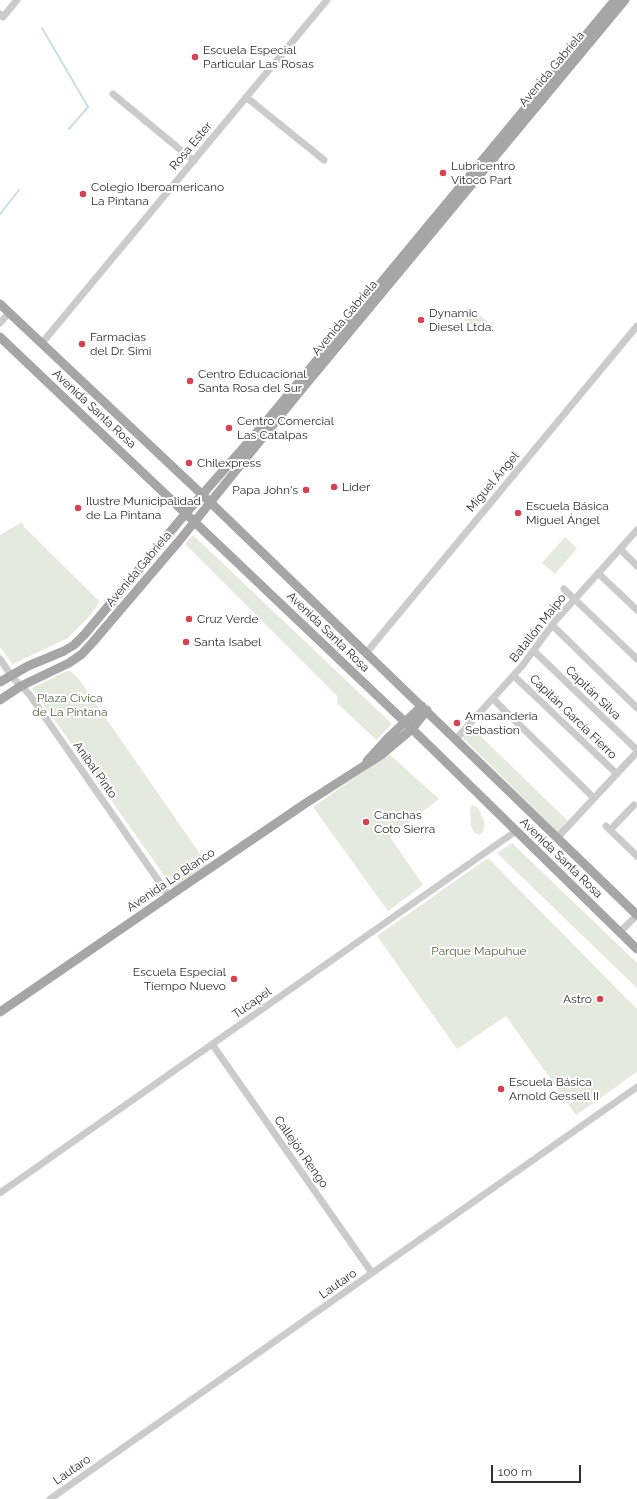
<!DOCTYPE html>
<html>
<head>
<meta charset="utf-8">
<style>
  body { margin:0 }
  #map { position:relative; width:637px; height:1499px; overflow:hidden; background:#fff; font-family:Raleway,sans-serif }
  canvas { display:block }
  .scale { position:absolute; left:491px; top:1465px; width:90px; height:18px; box-sizing:border-box; border:2px solid #2e2e2e; border-top:0; padding-left:5px; font-size:12px; line-height:14px; white-space:nowrap; color:#2e2e2e; -webkit-text-stroke:3px #fff; paint-order:stroke }
</style>
</head>
<body>
<div id="map">
<canvas width="637" height="1499"></canvas>
<div class="scale">100 m</div>
</div>
<script>
const g = document.querySelector('canvas').getContext('2d');
g.lineJoin = 'round';
function fill(path, color) { g.fillStyle = color; g.fill(path, 'evenodd'); }
const toPath = rows => new Path2D(rows.map(r => 'M' + r).join(''));
function trace(path, color, width, dash) { g.strokeStyle = color; g.lineWidth = width; g.lineCap = dash ? 'butt' : 'round'; g.setLineDash(dash || []); g.stroke(path); }
function label(font, color, halo, rows, align = 'center') {
  g.font = font + ' Raleway,sans-serif'; g.lineWidth = 4; g.setLineDash([]); g.textBaseline = 'middle'; g.strokeStyle = halo; g.fillStyle = color; for (const [text, x, y, turn = 0] of rows) {
    g.save(); g.translate(x, y); g.rotate((+turn || 0) * Math.PI / 180); g.textAlign = isNaN(turn) ? turn : align; if (halo) g.strokeText(text, 0, 0); g.fillText(text, 0, 0); g.restore();
  }
}
fill(toPath([
  [469,306,489,323,480,333,460,316],
  [22,522,24,527,100,602,89,617,68,638,15,663,13,665,0,647,0,535],
  [193,535,392,724,376,740,337,703,338,697,185,544],
  [565,537,577,548,555,574,542,563],
  [69,670,78,678,207,864,173,888,32,688],
  [471,727,568,821,558,832,462,737],
  [389,754,439,799,390,837,423,885,388,911,313,807],
  [472,805,477,807,484,820,484,830,480,835,475,833,471,826,470,810],
  [512,843,637,963,637,988,497,853],
  [488,858,637,1009,637,1072,576,1115,506,1016,457,1049,377,936]
]), '#e4eadd');
trace(toPath([
  [42,28,88,107,69,129],
  [0,214,19,190]
]), '#cbdee7', 2);
trace(toPath([
  [0,14,3,17,17,0],
  [113,94,194,161],
  [246,97,324,160],
  [0,323,9,313],
  [42,343,327,0],
  [620,549,637,566],
  [598,573,637,610],
  [564,589,637,659],
  [552,625,637,708],
  [534,651,637,750],
  [367,652,637,326],
  [0,659,13,678,29,694,169,896],
  [514,676,617,774],
  [493,699,594,798],
  [456,739,522,666,556,620,637,530],
  [606,826,637,856],
  [610,830,634,805],
  [557,838,637,752],
  [620,932,637,915],
  [212,1044,372,1273],
  [0,1193,516,831],
  [50,1499,637,1087]
]), '#cbcbcb', 7);
trace(toPath([
  [0,304,210,502,637,915],
  [0,337,405,722,637,949],
  [0,682,28,666,64,651,74,645,85,634,186,513,259,430,615,0],
  [0,700,21,686,69,663,82,654,93,642,179,541,297,395,625,0],
  [367,761,388,738,422,706],
  [0,1012,169,896,306,803,381,755,412,729,427,710]
]), '#a6a6a6', 9);
for (const [x, y, r, color] of [
  [195,57,4,"#d24354"],
  [443,173,4,"#d24354"],
  [83,194,4,"#d24354"],
  [421,320,4,"#d24354"],
  [82,344,4,"#d24354"],
  [190,381,4,"#d24354"],
  [229,428,4,"#d24354"],
  [189,463,4,"#d24354"],
  [334,487,4,"#d24354"],
  [306,490,4,"#d24354"],
  [78,508,4,"#d24354"],
  [518,513,4,"#d24354"],
  [189,619,4,"#d24354"],
  [186,642,4,"#d24354"],
  [457,723,4,"#d24354"],
  [366,822,4,"#d24354"],
  [234,979,4,"#d24354"],
  [600,999,4,"#d24354"],
  [501,1089,4,"#d24354"]
]) { const dot = new Path2D(); dot.arc(x, y, r, 0, 2 * Math.PI); g.fillStyle = color; g.fill(dot); trace(dot, '#fff', 1.5); }
label('12px', '#2e2e2e', '#fff', [
  ["Escuela Especial",203,50],
  ["Particular Las Rosas",203,64],
  ["Lubricentro",451,166],
  ["Vitoco Part",451,180],
  ["Colegio Iberoamericano",91,187],
  ["La Pintana",91,201],
  ["Dynamic",429,313],
  ["Diesel Ltda.",429,327],
  ["Farmacias",90,337],
  ["del Dr. Simi",90,351],
  ["Centro Educacional",198,374],
  ["Santa Rosa del Sur",198,388],
  ["Centro Comercial",237,421],
  ["Las Catalpas",237,435],
  ["Chilexpress",197,463],
  ["Lider",342,487],
  ["Papa John's",298,490,"right"],
  ["Ilustre Municipalidad",86,501],
  ["de La Pintana",86,515],
  ["Escuela Básica",526,506],
  ["Miguel Ángel",526,520],
  ["Cruz Verde",197,619],
  ["Santa Isabel",194,642],
  ["Amasanderia",465,716],
  ["Sebastion",465,730],
  ["Canchas",374,815],
  ["Coto Sierra",374,829],
  ["Escuela Especial",226,972,"right"],
  ["Tiempo Nuevo",226,986,"right"],
  ["Astro",592,999,"right"],
  ["Escuela Básica",509,1082],
  ["Arnold Gessell II",509,1096]
], 'left');
label('12px', '#2e2e2e', '#fff', [
  ["Avenida Gabriela",552,69,-50],
  ["Rosa Ester",191,146,-50],
  ["Avenida Gabriela",345,318,-50],
  ["Avenida Santa Rosa",94,409,43],
  ["Miguel Ángel",493,482,-50],
  ["Avenida Gabriela",139,569,-50],
  ["Batallón Maipo",538,628,-52],
  ["Avenida Santa Rosa",328,632,44],
  ["Capitán Silva",593,693,44],
  ["Capitán García Fierro",573,717,44],
  ["Aníbal Pinto",95,770,55],
  ["Avenida Santa Rosa",561,858,44],
  ["Avenida Lo Blanco",171,880,-34],
  ["Tucapel",252,1003,-35],
  ["Callejón Rengo",301,1152,55],
  ["Lautaro",338,1284,-35],
  ["Lautaro",72,1470,-35]
]);
label('12px', '#536440', '#fff', [
  ["Plaza Cívica",70,698],
  ["de La Pintana",70,712],
  ["Parque Mapuhue",479,951]
]);
</script>
</body>
</html>
